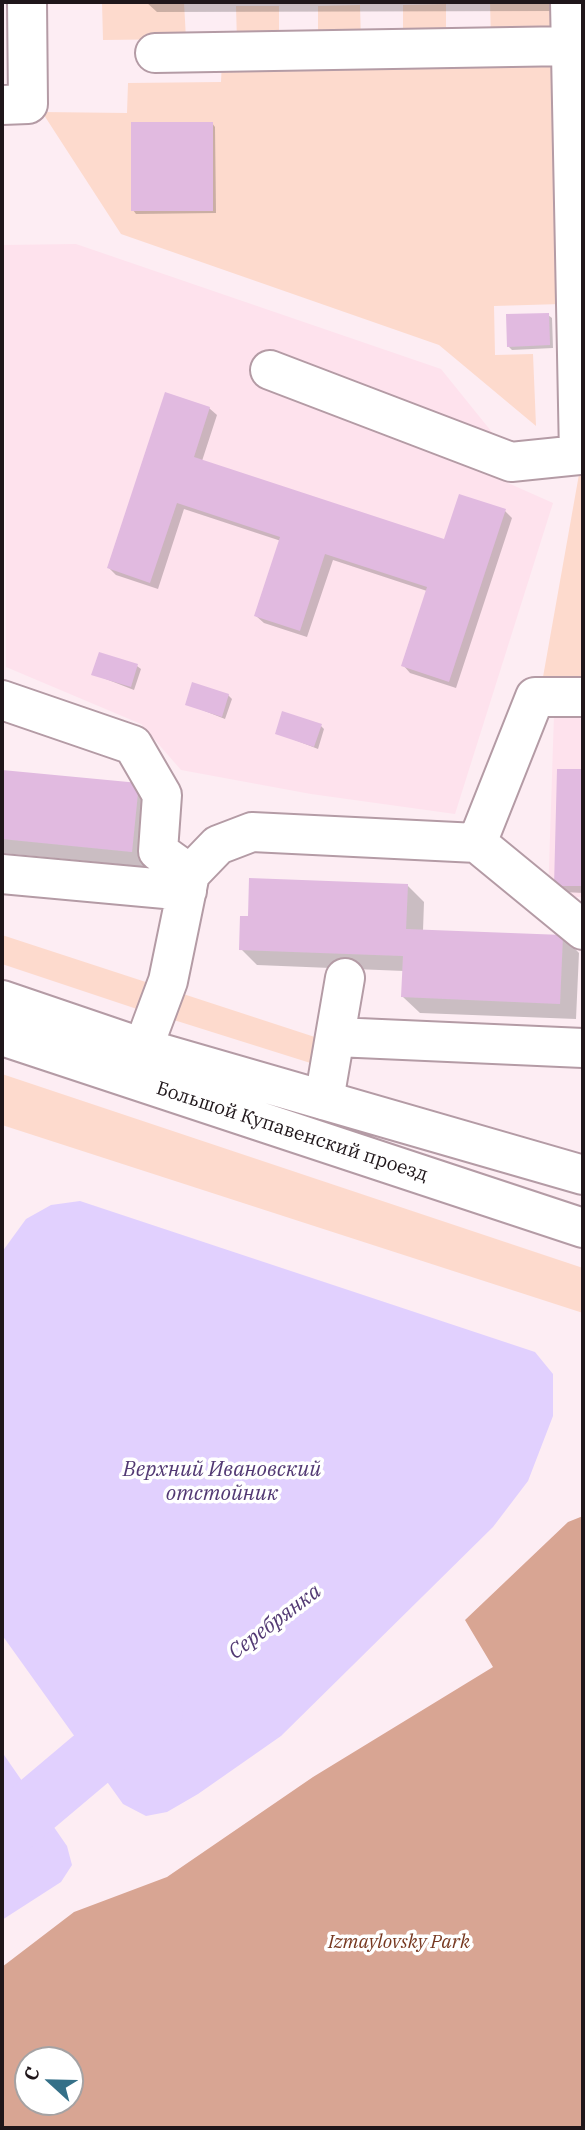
<!DOCTYPE html>
<html>
<head>
<meta charset="utf-8">
<style>
  body { margin:0 }
  #map { position:relative; width:585px; height:2130px; overflow:hidden; background:#fdedf3; font-family:"IBM Plex Serif",serif }
  canvas { display:block }
  .frame { position:absolute; inset:0; border:4px solid #1f161a; pointer-events:none }
  .north { position:absolute; left:14px; top:2046px; width:70px; height:70px; box-sizing:border-box; background:#fff; border:2px solid #a5a2a3; border-radius:50%; rotate:292deg; font-size:19px; font-weight:700; line-height:28px; text-align:center; color:#1f161a }
  .north::after { content:''; display:block; margin:auto; width:24px; height:32px; background:#357088; clip-path:polygon(50% 0,100% 100%,50% 72%,0 100%) }
</style>
</head>
<body>
<div id="map">
<canvas width="585" height="2130"></canvas>
<div class="frame"></div>
<div class="north">С</div>
</div>
<script>
const g = document.querySelector('canvas').getContext('2d');
g.lineJoin = 'round';
function fill(path, color) { g.fillStyle = color; g.fill(path, 'evenodd'); }
const toPath = rows => new Path2D(rows.map(r => 'M' + r).join(''));
function trace(path, color, width, dash) { g.strokeStyle = color; g.lineWidth = width; g.lineCap = dash ? 'butt' : 'round'; g.setLineDash(dash || []); g.stroke(path); }
function label(font, color, halo, rows, align = 'center') {
  g.font = font + ' "IBM Plex Serif",serif'; g.lineWidth = 7; g.setLineDash([]); g.textBaseline = 'middle'; g.strokeStyle = halo; g.fillStyle = color; for (const [text, x, y, turn = 0] of rows) {
    g.save(); g.translate(x, y); g.rotate((+turn || 0) * Math.PI / 180); g.textAlign = isNaN(turn) ? turn : align; if (halo) g.strokeText(text, 0, 0); g.fillText(text, 0, 0); g.restore();
  }
}
fill(toPath([
  [76,244,441,369,512,457,508,483,553,503,455,814,311,794,181,770,141,724,6,667,4,245],
  [554,715,583,715,583,897,548,897]
]), '#fee2ed');
fill(toPath([
  [102,2,184,2,186,39,103,40],
  [490,2,563,2,563,37,491,38],
  [446,4,446,40,403,40,403,5],
  [360,5,361,41,318,42,318,6],
  [236,6,279,6,279,41,237,42],
  [557,54,561,304,494,306,495,355,533,354,536,426,439,345,121,234,42,112,127,113,128,83,221,82,222,60],
  [581,463,583,466,583,676,543,677],
  [2,935,158,986,143,1011,2,964],
  [171,990,327,1041,320,1066,158,1015],
  [2,1074,583,1268,583,1313,2,1125]
]), '#fddacd');
fill(toPath([
  [583,1516,583,2128,2,2128,2,1967,74,1912,167,1877,313,1777,493,1667,465,1620,568,1522],
  [28,2060,70,2060,70,2102,28,2102]
]), '#d8a593');
fill(toPath([
  [80,1201,535,1352,553,1374,553,1416,528,1481,493,1527,281,1736,198,1794,167,1812,146,1816,123,1804,2,1635,2,1252,26,1219,51,1205],
  [2,1752,67,1846,72,1865,61,1882,2,1920]
]), '#e1d0fe');
fill(toPath([
  [146,2,559,2,559,11,157,12],
  [212,123,215,127,216,213,136,214,133,210],
  [548,315,552,318,553,348,512,350,508,346],
  [209,408,217,415,202,461,445,541,505,511,512,518,456,688,410,673,403,665,427,591,333,560,307,637,264,623,256,616,281,541,184,509,158,589,116,575,109,568],
  [137,666,141,669,134,690,93,674],
  [228,695,232,699,225,719,187,704],
  [321,726,324,729,318,749,277,733],
  [2,771,138,785,155,801,148,867,2,853],
  [559,771,583,771,583,893,564,892,556,885],
  [407,885,424,902,423,931,563,936,579,953,576,1019,420,1013,403,997,404,971,257,965,241,949]
]), '#0003');
trace(toPath([
  [2,1834,91,1759,154,1712]
]), '#e1d0fe', 58);
fill(toPath([
  [131,122,213,122,213,211,131,211],
  [549,313,550,345,507,347,506,314],
  [165,392,210,407,194,457,444,539,459,494,506,509,449,682,401,666,427,587,325,554,300,631,254,616,280,537,177,503,150,583,107,568],
  [99,652,138,664,131,687,91,675],
  [192,682,229,694,222,717,185,705],
  [282,711,322,724,314,747,275,734],
  [557,769,583,769,583,886,554,886],
  [2,770,139,783,132,852,2,839],
  [249,878,408,884,406,929,563,935,560,1004,401,997,403,956,239,950,240,916,248,916]
]), '#e1bae0');
const minor = toPath([
  [570,2,579,455,583,454],
  [155,53,571,46],
  [2,105,28,104,27,2],
  [270,370,511,462,579,455],
  [2,700,133,745,162,795,158,851,190,874,168,981,143,1048],
  [477,843,583,930],
  [2,874,187,891],
  [190,874,218,845,252,832,477,843,535,697,583,697],
  [336,1037,583,1048],
  [324,1100,345,978]
]);
const major = toPath([
  [2,1000,143,1048,583,1175],
  [2,1036,583,1228]
]);
trace(minor, '#b49ba5', 42);
trace(major, '#b49ba5', 42);
trace(minor, '#fff', 38);
trace(major, '#fff', 38);
label('19px', '#1f161a', '#fff', [
  ["Большой Купавенский проезд",292,1132,18]
]);
label('italic 19px', '#773820', '#fff', [
  ["Izmaylovsky Park",399,1943]
]);
label('italic 21px', '#523973', '#fff', [
  ["Верхний Ивановский",222,1470],
  ["отстойник",222,1494],
  ["Серебрянка",275,1622,-37]
]);
</script>
</body>
</html>
